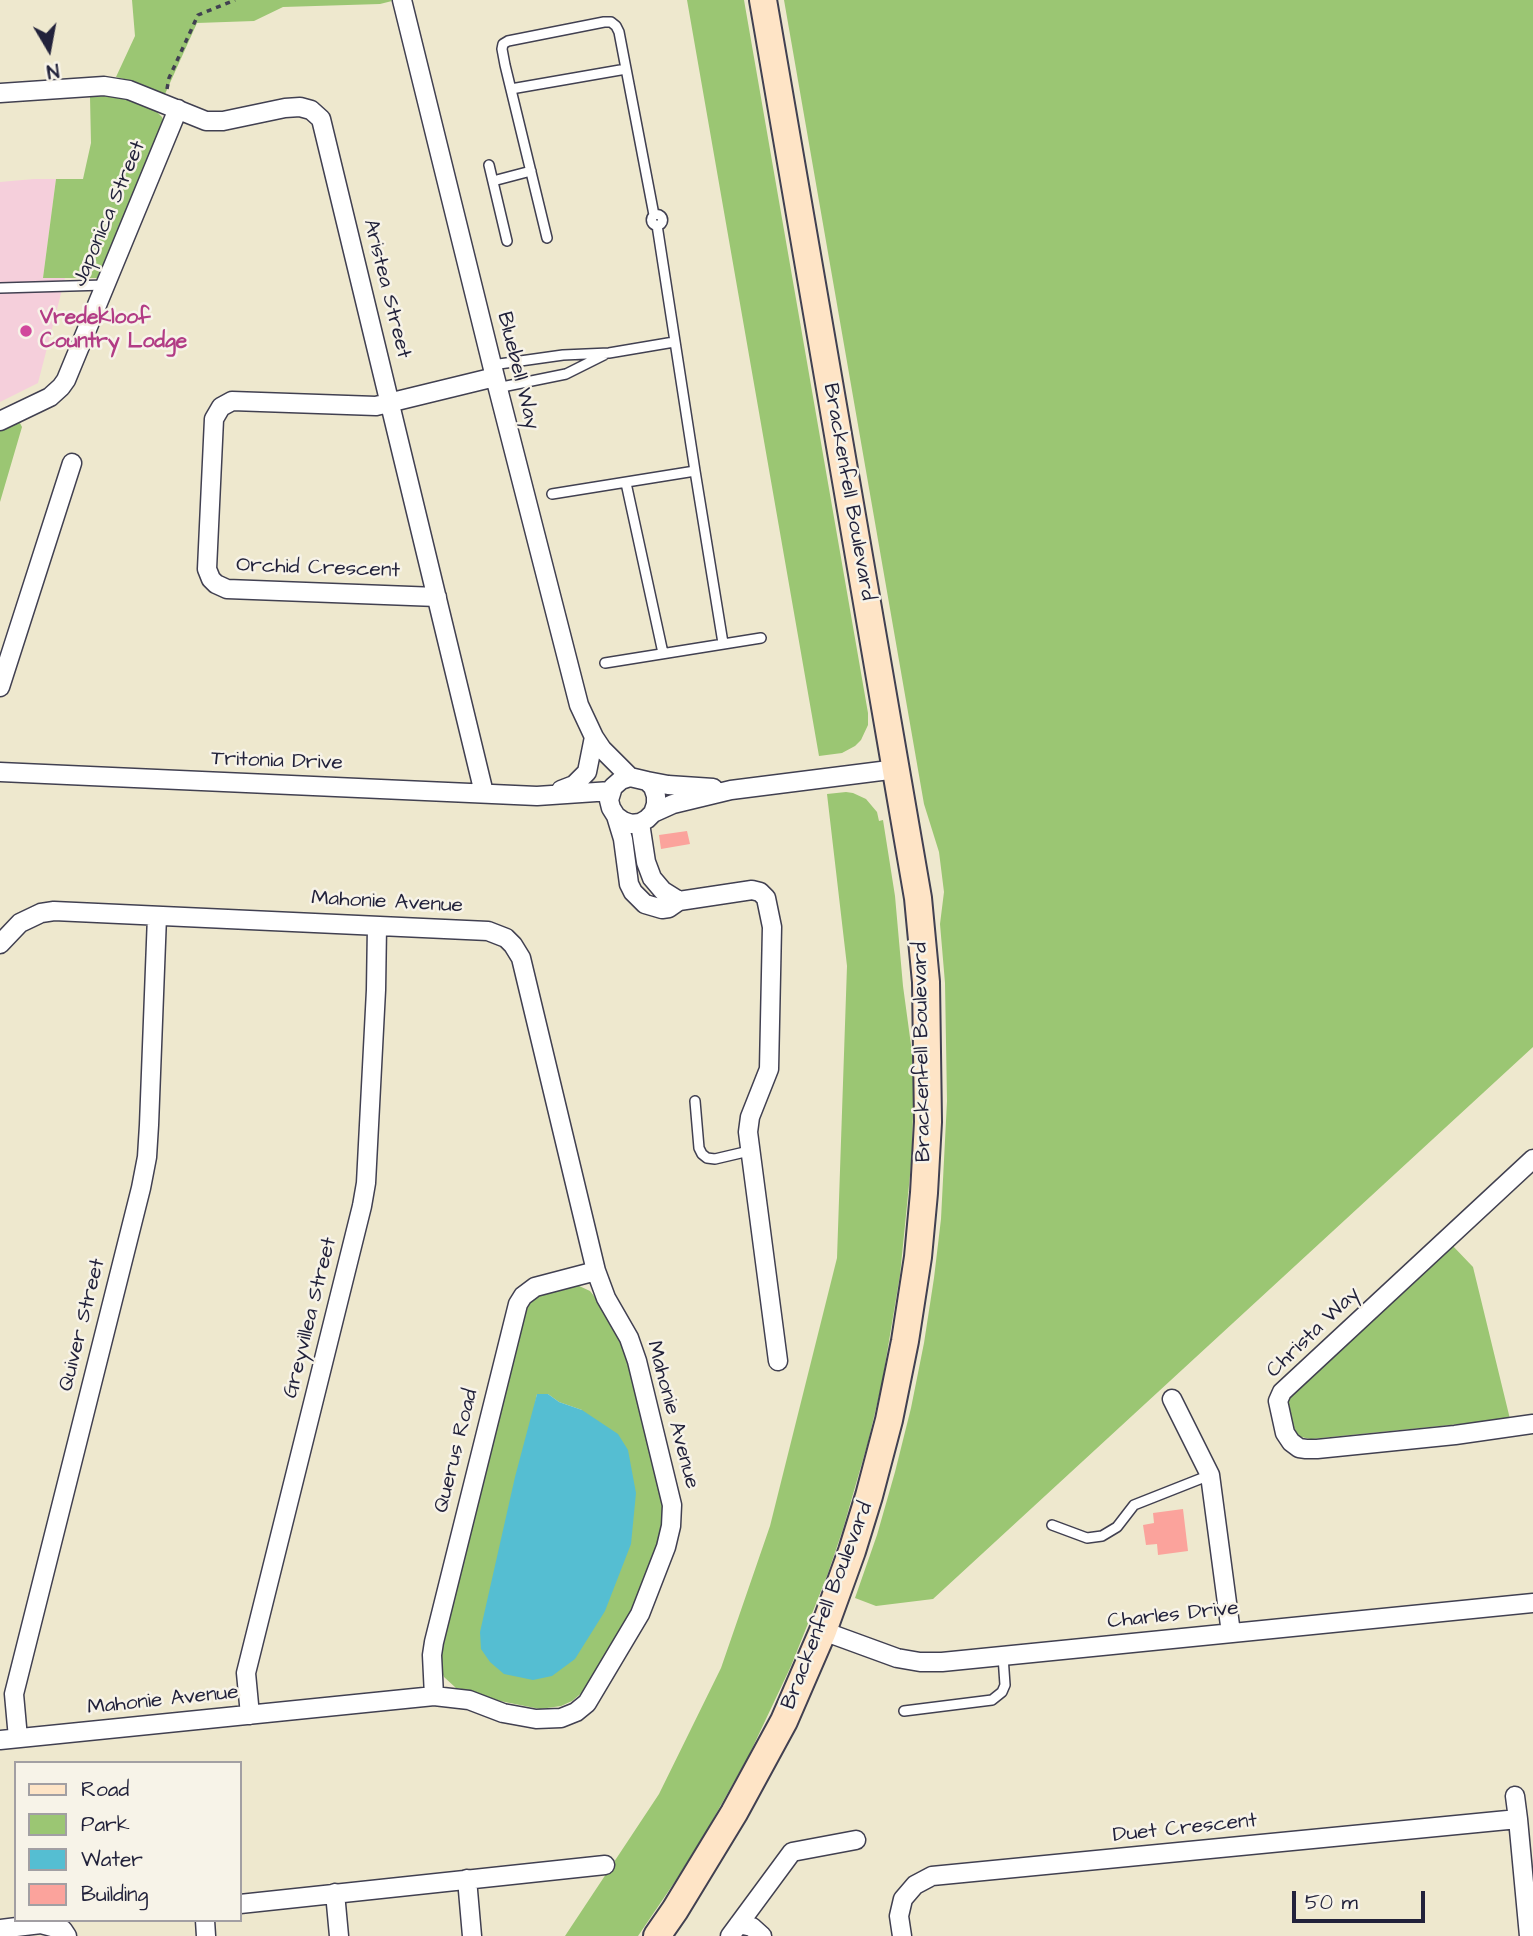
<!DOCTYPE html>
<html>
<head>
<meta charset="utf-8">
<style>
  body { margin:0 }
  #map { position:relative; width:1533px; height:1936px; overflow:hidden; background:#eee8ce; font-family:"Architects Daughter",sans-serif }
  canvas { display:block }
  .legend { position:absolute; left:14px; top:1761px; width:228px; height:161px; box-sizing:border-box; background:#f7f3e8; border:2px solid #a29fa3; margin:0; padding:9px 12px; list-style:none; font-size:21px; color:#22223b }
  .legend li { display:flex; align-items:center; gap:14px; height:35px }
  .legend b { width:35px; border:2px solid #a29fa3 }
  .north { position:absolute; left:14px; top:14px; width:70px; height:70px; -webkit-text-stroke:5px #f7f3e8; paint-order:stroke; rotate:170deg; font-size:19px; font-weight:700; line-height:28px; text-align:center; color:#22223b }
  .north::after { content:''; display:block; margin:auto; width:24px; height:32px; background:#22223b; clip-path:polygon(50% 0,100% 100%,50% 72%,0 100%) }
  .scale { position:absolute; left:1292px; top:1891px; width:133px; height:32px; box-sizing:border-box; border:4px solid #22223b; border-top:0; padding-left:9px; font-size:21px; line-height:24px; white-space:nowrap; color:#22223b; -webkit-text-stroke:5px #f7f3e8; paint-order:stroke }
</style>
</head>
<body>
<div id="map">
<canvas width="1533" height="1936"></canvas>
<ul class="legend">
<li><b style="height:9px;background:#fee4c6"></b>Road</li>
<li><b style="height:19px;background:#9bc673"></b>Park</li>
<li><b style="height:19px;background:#55bed2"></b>Water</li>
<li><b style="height:19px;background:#fba39c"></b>Building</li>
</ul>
<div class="north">N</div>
<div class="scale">50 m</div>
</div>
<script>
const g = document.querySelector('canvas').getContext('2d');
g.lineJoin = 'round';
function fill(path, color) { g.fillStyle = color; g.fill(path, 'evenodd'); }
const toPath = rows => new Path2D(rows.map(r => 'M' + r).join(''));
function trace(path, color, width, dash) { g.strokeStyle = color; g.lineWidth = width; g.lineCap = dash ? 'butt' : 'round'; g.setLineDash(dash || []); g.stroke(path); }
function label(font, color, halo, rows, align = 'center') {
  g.font = font + ' "Architects Daughter",sans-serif'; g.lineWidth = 5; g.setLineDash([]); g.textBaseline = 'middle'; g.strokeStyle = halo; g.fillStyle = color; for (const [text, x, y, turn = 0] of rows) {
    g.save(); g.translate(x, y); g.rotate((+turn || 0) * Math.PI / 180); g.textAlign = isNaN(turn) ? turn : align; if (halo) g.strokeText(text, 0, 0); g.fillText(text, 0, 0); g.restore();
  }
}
fill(toPath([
  [34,179,56,179,43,278,65,278,38,383,0,402,0,182]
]), '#f5cfdb');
fill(toPath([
  [132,0,391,0,392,1,380,4,283,7,254,21,197,23,165,94,136,82,116,77,135,36],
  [687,0,744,0,868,713,868,725,861,740,855,746,842,753,819,756],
  [784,0,1533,0,1533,1047,933,1599,876,1606,855,1598,877,1535,895,1472,911,1408,924,1343,934,1278,941,1219,947,1101,945,983,940,924,944,892,939,852,924,804],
  [106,96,129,100,157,112,162,117,164,122,99,278,43,278,56,179,83,179,91,143,90,97],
  [19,421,22,427,0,502,0,430],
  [846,792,853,793,866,799,877,812,879,821,883,820,895,896,903,986,914,1067,912,1155,900,1275,882,1383,868,1442,843,1529,827,1576,791,1666,749,1755,707,1830,676,1880,638,1936,565,1936,659,1794,721,1668,770,1526,837,1258,847,966,827,794],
  [1451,1244,1473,1267,1510,1419,1311,1439,1301,1437,1296,1433,1287,1410,1287,1399],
  [577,1285,590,1291,594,1296,618,1335,628,1357,664,1498,663,1528,632,1611,590,1686,572,1701,561,1706,540,1709,500,1701,468,1690,456,1688,444,1677,441,1670,440,1655,522,1314,530,1300,537,1295,570,1286],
  [537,1394,548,1394,559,1402,582,1410,534,1409]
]), '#9bc673');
fill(toPath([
  [537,1394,548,1394,559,1402,582,1410,618,1434,628,1450,636,1493,631,1544,605,1611,575,1659,552,1676,533,1680,504,1674,490,1662,481,1649,480,1632,515,1477]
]), '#55bed2');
fill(toPath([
  [687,831,690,844,661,849,659,835],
  [1183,1509,1188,1551,1158,1555,1157,1544,1146,1545,1143,1525,1154,1523,1153,1513]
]), '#fba39c');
const lane = toPath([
  [511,89,626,69],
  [489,165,507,241],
  [493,181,531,171],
  '651.5 220a5.5 5.5 0 1 1 11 0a5.5 5.5 0 1 1-11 0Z',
  [547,238,505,65,502,49,503,44,508,41,604,22,611,22,616,26,619,32,654,215],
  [0,288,105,285],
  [492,365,563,355,609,353,674,342],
  [497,388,566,374,604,355],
  [695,471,723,643],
  [626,483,663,653],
  [552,494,695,471,657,225],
  [605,663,761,638],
  [695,1101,699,1148,702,1154,707,1158,715,1159,749,1151],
  [1052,1525,1087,1538,1102,1536,1117,1527,1134,1505,1210,1475],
  [904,1711,992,1700,1002,1692,1005,1685,1003,1656]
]);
const street = toPath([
  [402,0,495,377,579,705,594,737,602,749,630,777],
  [0,93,104,86,129,90,206,121,223,121,285,108,300,107,311,110,321,119,484,793],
  [0,421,50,397,61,387,66,380,178,109],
  [437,597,227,589,216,584,211,579,207,569,214,419,221,407,232,401,376,406,495,377],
  [0,687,72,463],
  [0,772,537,796,611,791],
  [647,781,668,785,713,788],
  [561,790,574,785,587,772,594,737],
  [653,813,656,804,656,796,653,787,647,781,630,777,621,780,613,787,609,800,611,808,616,816,623,821,631,824,640,823,647,819,653,813,673,804,731,790,897,769],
  [616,816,623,839,629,884,633,892,645,904,662,909,669,908,679,901,752,890,760,892,766,898,772,927,769,1069,750,1117,748,1132,778,1361],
  [640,823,646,862,652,878,663,891,679,901],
  [0,944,20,923,41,913,54,911,488,931,506,938,513,945,521,958,596,1271,606,1298,629,1338,637,1361,672,1505,671,1526,666,1547,640,1614,587,1703,576,1712,561,1718,536,1719,503,1713,469,1700,434,1696,0,1740],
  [1533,1159,1282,1392,1278,1401,1285,1433,1291,1442,1299,1448,1306,1449,1317,1449,1455,1435,1533,1424],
  [1172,1399,1210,1475,1231,1633],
  [823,1631,897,1658,920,1662,942,1662,1533,1603],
  [434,1696,432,1655,434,1642,518,1304,523,1296,535,1287,596,1271],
  [250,1715,246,1673,362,1206,366,1183,376,990,377,926],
  [18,1738,14,1694,141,1188,147,1157,149,1125,157,916],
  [1515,1796,1518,1819],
  [467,1879,472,1936],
  [335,1893,339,1936],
  [240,1904,605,1865],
  [205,1920,206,1936],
  [739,1924,752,1927,762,1936],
  [0,1929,41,1924,63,1930,67,1936],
  [730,1936,792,1852,856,1840],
  [902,1936,899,1916,903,1899,915,1885,932,1876,1518,1819,1529,1936]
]);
const secondary = toPath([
  [657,1936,675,1910,734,1813,784,1721,823,1631,852,1551,869,1496,889,1420,905,1341,918,1257,924,1193,928,1122,926,982,918,898,763,0]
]);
trace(lane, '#414051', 12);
trace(street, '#414051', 21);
trace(secondary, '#414051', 30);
trace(toPath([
  [167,89,169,78,198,15,235,0]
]), '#414051', 3.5, [5, 5]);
trace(lane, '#fff', 9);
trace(street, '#fff', 18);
trace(secondary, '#fee4c6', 26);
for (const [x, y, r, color] of [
  [26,331,7,"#d1479c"]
]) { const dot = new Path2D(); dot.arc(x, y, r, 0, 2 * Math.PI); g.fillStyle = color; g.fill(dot); trace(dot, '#f7f3e8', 2.5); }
label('21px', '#22223b', '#f7f3e8', [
  ["Japonica Street",110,214,-67],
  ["Aristea Street",386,289,76],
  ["Bluebell Way",517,371,76],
  ["Brackenfell Boulevard",848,492,80],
  ["Orchid Crescent",318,569,2],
  ["Tritonia Drive",277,762,2],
  ["Mahonie Avenue",387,903,3],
  ["Brackenfell Boulevard",923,1052,-91],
  ["Greyvillea Street",311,1318,-76],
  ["Quiver Street",83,1325,-76],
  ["Christa Way",1314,1333,-44],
  ["Mahonie Avenue",672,1415,75],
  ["Querus Road",457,1451,-76],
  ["Brackenfell Boulevard",828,1606,-69],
  ["Charles Drive",1173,1616,-6],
  ["Mahonie Avenue",163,1701,-6],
  ["Duet Crescent",1185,1829,-6]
]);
label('bold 21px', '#b23c85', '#f7f3e8', [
  ["Vredekloof",40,319],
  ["Country Lodge",40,343]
], 'left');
</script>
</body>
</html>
